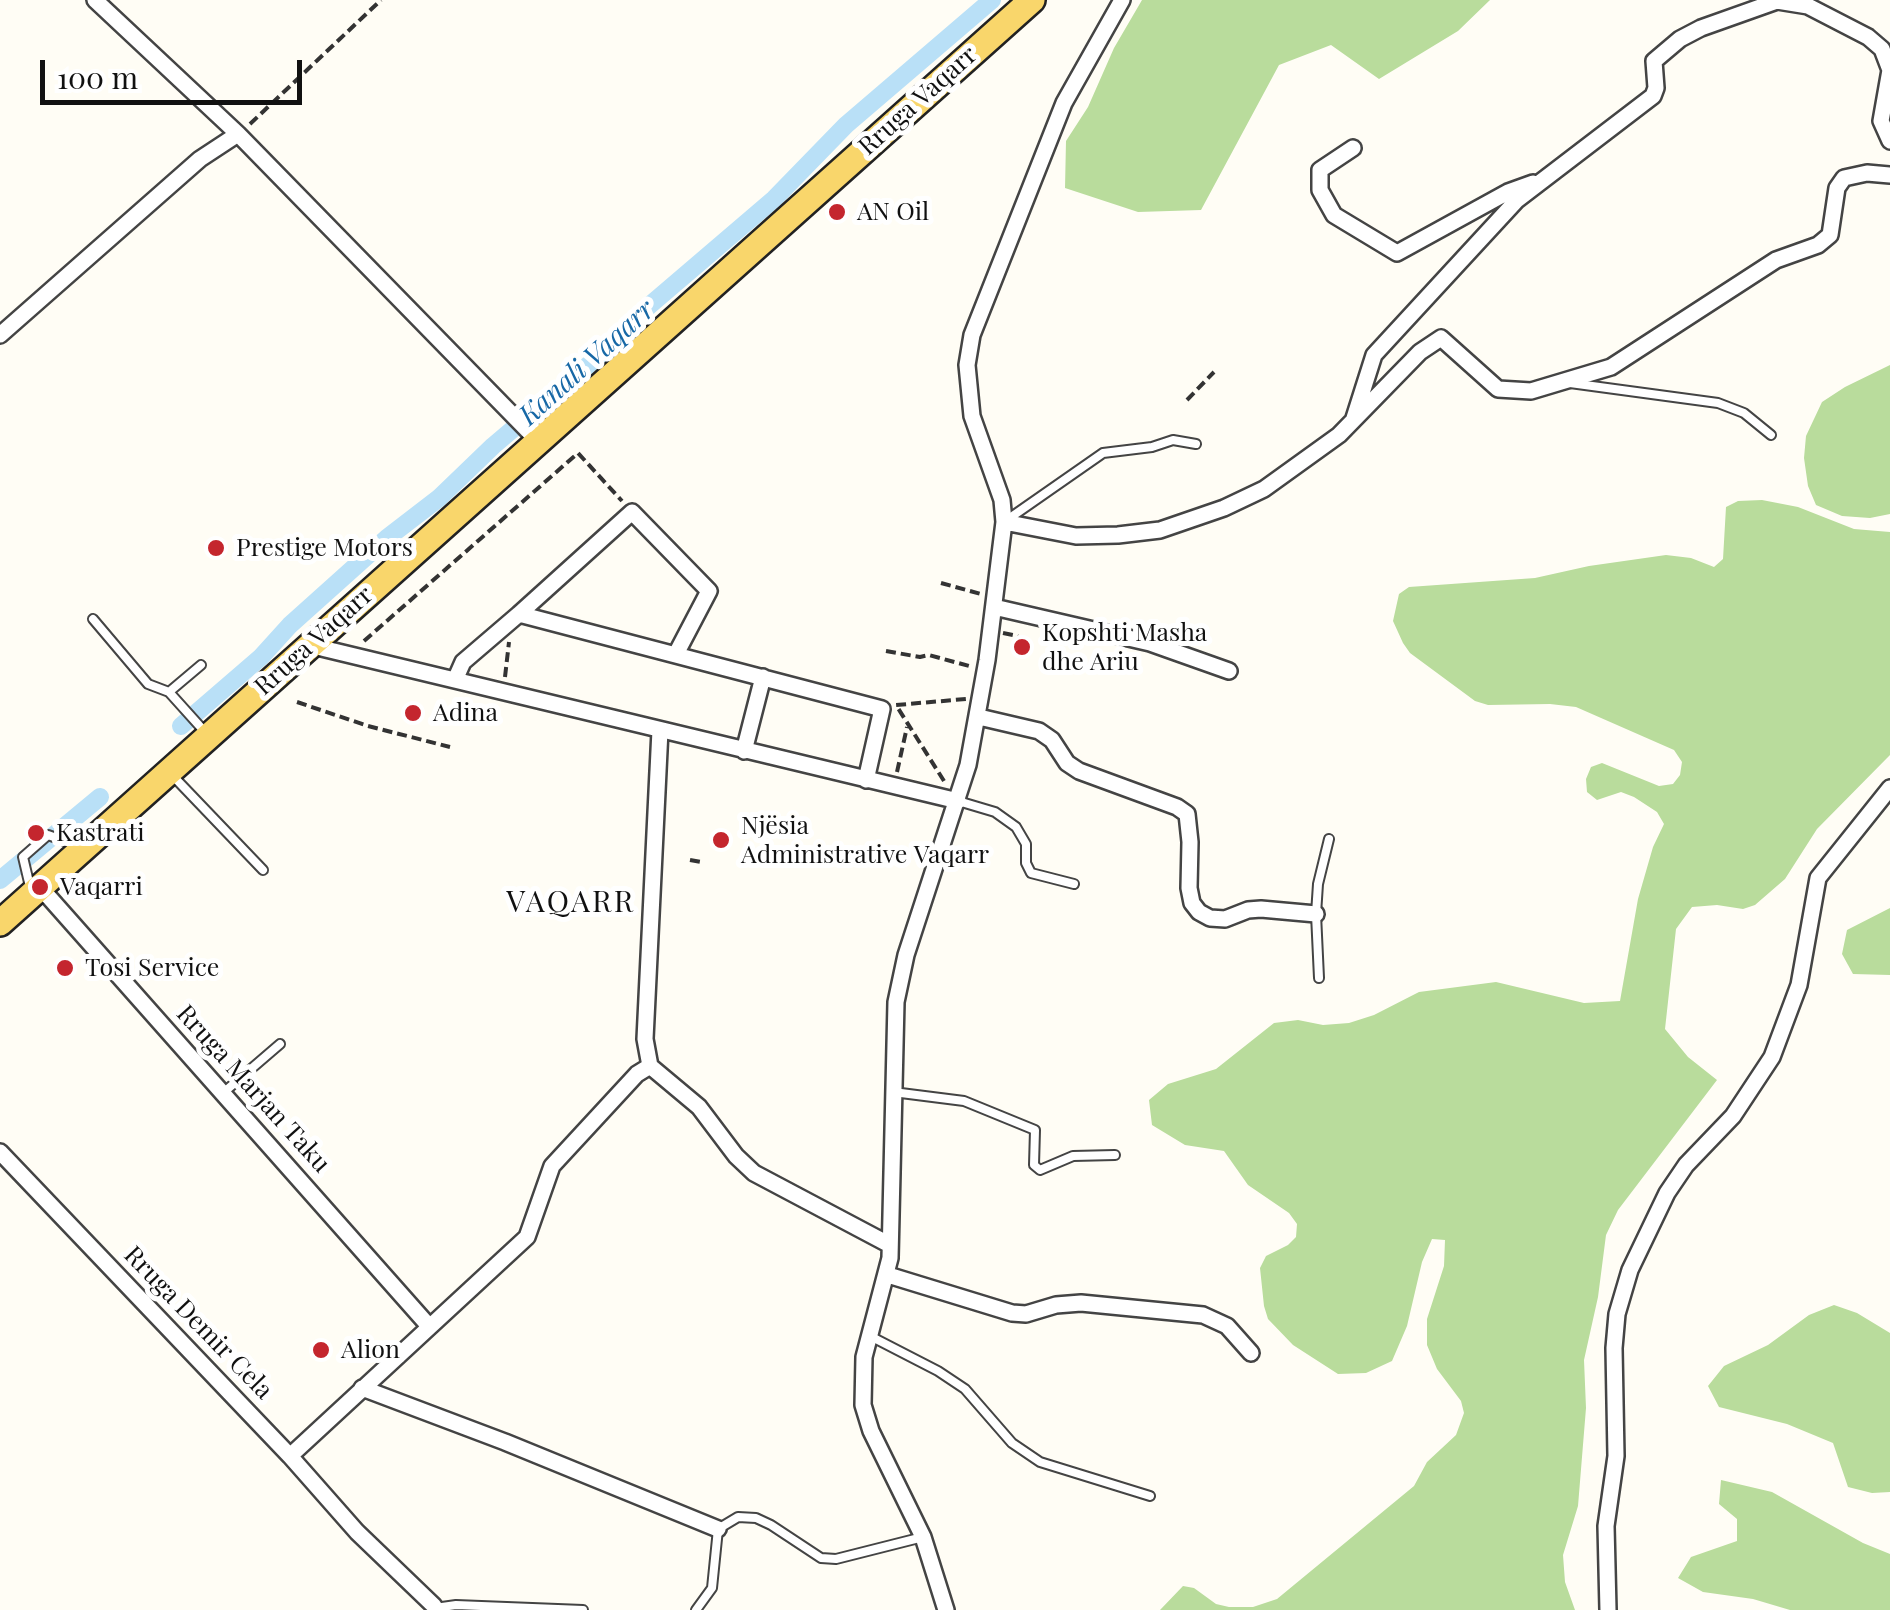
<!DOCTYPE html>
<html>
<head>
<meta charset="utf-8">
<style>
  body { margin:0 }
  #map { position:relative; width:1890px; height:1610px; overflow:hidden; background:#fffdf5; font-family:"Playfair Display",serif }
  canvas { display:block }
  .scale { position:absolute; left:40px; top:60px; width:262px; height:45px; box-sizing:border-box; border:5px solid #111; border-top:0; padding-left:12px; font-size:30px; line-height:35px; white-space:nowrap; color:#111; -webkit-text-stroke:8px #fff; paint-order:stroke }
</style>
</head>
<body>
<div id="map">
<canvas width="1890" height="1610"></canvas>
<div class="scale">100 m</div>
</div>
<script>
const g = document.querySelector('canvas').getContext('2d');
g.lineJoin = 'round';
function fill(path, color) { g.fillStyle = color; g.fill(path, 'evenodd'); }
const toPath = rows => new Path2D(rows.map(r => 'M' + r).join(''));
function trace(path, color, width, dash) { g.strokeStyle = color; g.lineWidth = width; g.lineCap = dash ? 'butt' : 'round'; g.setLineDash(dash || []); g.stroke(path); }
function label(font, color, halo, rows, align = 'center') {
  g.font = font + ' "Playfair Display",serif'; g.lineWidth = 10; g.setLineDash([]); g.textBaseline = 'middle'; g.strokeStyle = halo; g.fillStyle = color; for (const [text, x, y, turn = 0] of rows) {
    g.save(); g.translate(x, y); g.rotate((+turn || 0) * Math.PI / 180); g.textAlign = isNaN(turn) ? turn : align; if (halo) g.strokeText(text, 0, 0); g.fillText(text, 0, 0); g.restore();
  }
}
fill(toPath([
  [1142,0,1490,0,1458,31,1379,79,1331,45,1279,65,1201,210,1138,212,1065,188,1066,141,1088,107,1114,48],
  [1890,365,1890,514,1870,518,1842,516,1816,505,1808,486,1804,458,1806,436,1822,402,1845,387],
  [1762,500,1798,507,1854,529,1890,532,1890,755,1817,829,1785,879,1755,905,1743,909,1717,905,1692,907,1676,929,1665,1029,1688,1057,1717,1080,1618,1210,1606,1235,1598,1297,1584,1360,1586,1408,1578,1506,1563,1555,1565,1582,1575,1610,1160,1610,1183,1586,1194,1588,1216,1604,1229,1607,1253,1607,1277,1599,1414,1486,1427,1462,1456,1435,1464,1413,1461,1401,1437,1369,1427,1345,1427,1319,1444,1266,1445,1240,1432,1239,1422,1262,1407,1326,1392,1361,1366,1373,1338,1374,1293,1345,1268,1319,1264,1306,1260,1268,1266,1256,1288,1245,1296,1237,1297,1224,1289,1213,1248,1185,1224,1151,1185,1145,1152,1125,1149,1100,1168,1084,1216,1069,1274,1023,1298,1020,1323,1025,1349,1023,1374,1015,1419,992,1496,982,1584,1003,1620,1001,1638,899,1653,847,1664,824,1657,812,1634,797,1621,792,1597,800,1587,792,1586,779,1591,767,1602,763,1659,786,1673,784,1680,775,1682,762,1674,750,1576,707,1550,704,1488,705,1475,701,1410,653,1403,643,1393,621,1399,594,1409,587,1535,578,1589,566,1666,555,1691,558,1714,567,1723,559,1726,507,1738,501],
  [1890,908,1890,975,1853,974,1842,954,1847,930],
  [1834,1305,1857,1313,1890,1333,1890,1492,1872,1493,1848,1487,1833,1443,1787,1424,1719,1407,1708,1386,1724,1366,1768,1345,1809,1315],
  [1721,1480,1772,1492,1863,1543,1890,1554,1890,1610,1790,1610,1753,1599,1703,1592,1678,1578,1691,1557,1737,1541,1737,1519,1719,1504]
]), '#b9dc9c');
trace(toPath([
  [181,726,261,657,290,625,387,538,439,498,493,446,600,355,650,305,774,199,846,125,992,0],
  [0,880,100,797]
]), '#b9e0f7', 18);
const lane = toPath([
  [1570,383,1718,403,1744,413,1771,435],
  [1004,522,1103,453,1152,447,1173,440,1196,444],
  [93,619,148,684,169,692,205,732],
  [169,692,201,665],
  [173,776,263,870],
  [958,801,995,812,1016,827,1026,844,1026,863,1031,873,1074,884],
  [31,891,23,857,48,835,79,846],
  [1319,978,1316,914,1318,884,1329,839],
  [893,1092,964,1101,1035,1130,1034,1165,1040,1170,1073,1156,1115,1155],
  [223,1093,280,1044],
  [870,1336,938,1371,965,1389,1012,1443,1040,1462,1150,1496],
  [435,1608,456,1605,583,1610],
  [696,1610,712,1588,718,1529,738,1517,756,1518,771,1525,821,1558,836,1559,923,1537]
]);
const street = toPath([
  [95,0,238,134,537,440],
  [1353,148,1320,170,1320,190,1334,215,1397,253,1508,192,1533,183],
  [0,335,200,159,238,134],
  [1354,418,1374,355,1517,200,1653,96,1656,88,1654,61,1680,39,1701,28,1777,1,1808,6,1868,37,1882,49,1890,70,1881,121,1890,141],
  [1004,522,1076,536,1118,535,1160,530,1224,508,1264,489,1339,435,1420,352,1441,338,1498,389,1531,391,1611,367,1776,260,1818,245,1830,235,1837,188,1844,178,1867,173,1890,175],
  [994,607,1150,643,1229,671],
  [519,614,632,512,709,591,676,654],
  [309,645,958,801],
  [455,680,463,662,519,614,882,709,866,780],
  [979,717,1039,731,1052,740,1067,763,1079,771,1177,807,1187,814,1190,842,1189,888,1192,903,1199,912,1210,918,1225,919,1248,910,1261,909,1316,914],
  [660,730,645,1039,650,1066,699,1107,736,1156,754,1173,890,1245],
  [744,751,763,677],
  [40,887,428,1325],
  [0,1152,290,1456,357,1532,434,1606],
  [888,1275,1012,1313,1026,1314,1056,1305,1081,1303,1203,1315,1227,1326,1251,1353],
  [362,1388,505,1442,718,1529],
  [290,1456,527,1237,552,1166,637,1074,650,1066],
  [946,1610,923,1537,871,1431,863,1405,864,1357,890,1258,896,1002,906,955,968,765,987,660,1004,522,1002,500,972,416,967,365,972,335,1064,103,1122,0],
  [1608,1610,1606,1526,1616,1456,1614,1348,1617,1314,1630,1270,1667,1193,1686,1165,1733,1116,1772,1057,1799,985,1818,878,1890,788]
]);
const primary = toPath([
  [0,923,1032,0]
]);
trace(lane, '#444', 12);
trace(street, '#444', 20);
trace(primary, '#222', 30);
trace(toPath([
  [250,124,381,0],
  [1187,400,1214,372],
  [941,583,981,594],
  [1003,633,1018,636],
  [364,641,578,453,622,501],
  [886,651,920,657,929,655,969,666],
  [505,677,509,642],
  [297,702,368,726,450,747],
  [897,772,907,727],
  [944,781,896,705,966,699],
  [690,860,701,862]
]), '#333', 4, [10, 5]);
trace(lane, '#fff', 8);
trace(street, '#fff', 15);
trace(primary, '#f9d66b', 25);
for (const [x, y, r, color] of [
  [837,212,10,"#c4262e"],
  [216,548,10,"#c4262e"],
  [1022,647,10,"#c4262e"],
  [413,713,10,"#c4262e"],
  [36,833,10,"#c4262e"],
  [721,840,10,"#c4262e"],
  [40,887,10,"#c4262e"],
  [65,968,10,"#c4262e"],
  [321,1350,10,"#c4262e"]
]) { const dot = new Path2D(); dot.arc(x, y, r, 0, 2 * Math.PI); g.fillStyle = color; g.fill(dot); trace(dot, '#fff', 4); }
label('25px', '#111', '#fff', [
  ["Rruga Vaqarr",918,101,-42],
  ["Rruga Vaqarr",314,641,-42],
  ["Rruga Marjan Taku",253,1089,48],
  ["Rruga Demir Cela",198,1323,46]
]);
label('25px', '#111', '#fff', [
  ["AN Oil",857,212],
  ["Prestige Motors",236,548],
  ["Kopshti Masha",1042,633],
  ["dhe Ariu",1042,662],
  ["Adina",433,713],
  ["Njësia",741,826],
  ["Administrative Vaqarr",741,855],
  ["Kastrati",56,833],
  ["Vaqarri",60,887],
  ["Tosi Service",85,968],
  ["Alion",341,1350]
], 'left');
label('italic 28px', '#1768a6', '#fff', [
  ["Kanali Vaqarr",587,363,-42]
]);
g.letterSpacing = '2.5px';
label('30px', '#111', '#fff', [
  ["VAQARR",571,903]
]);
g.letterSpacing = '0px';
</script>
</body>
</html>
